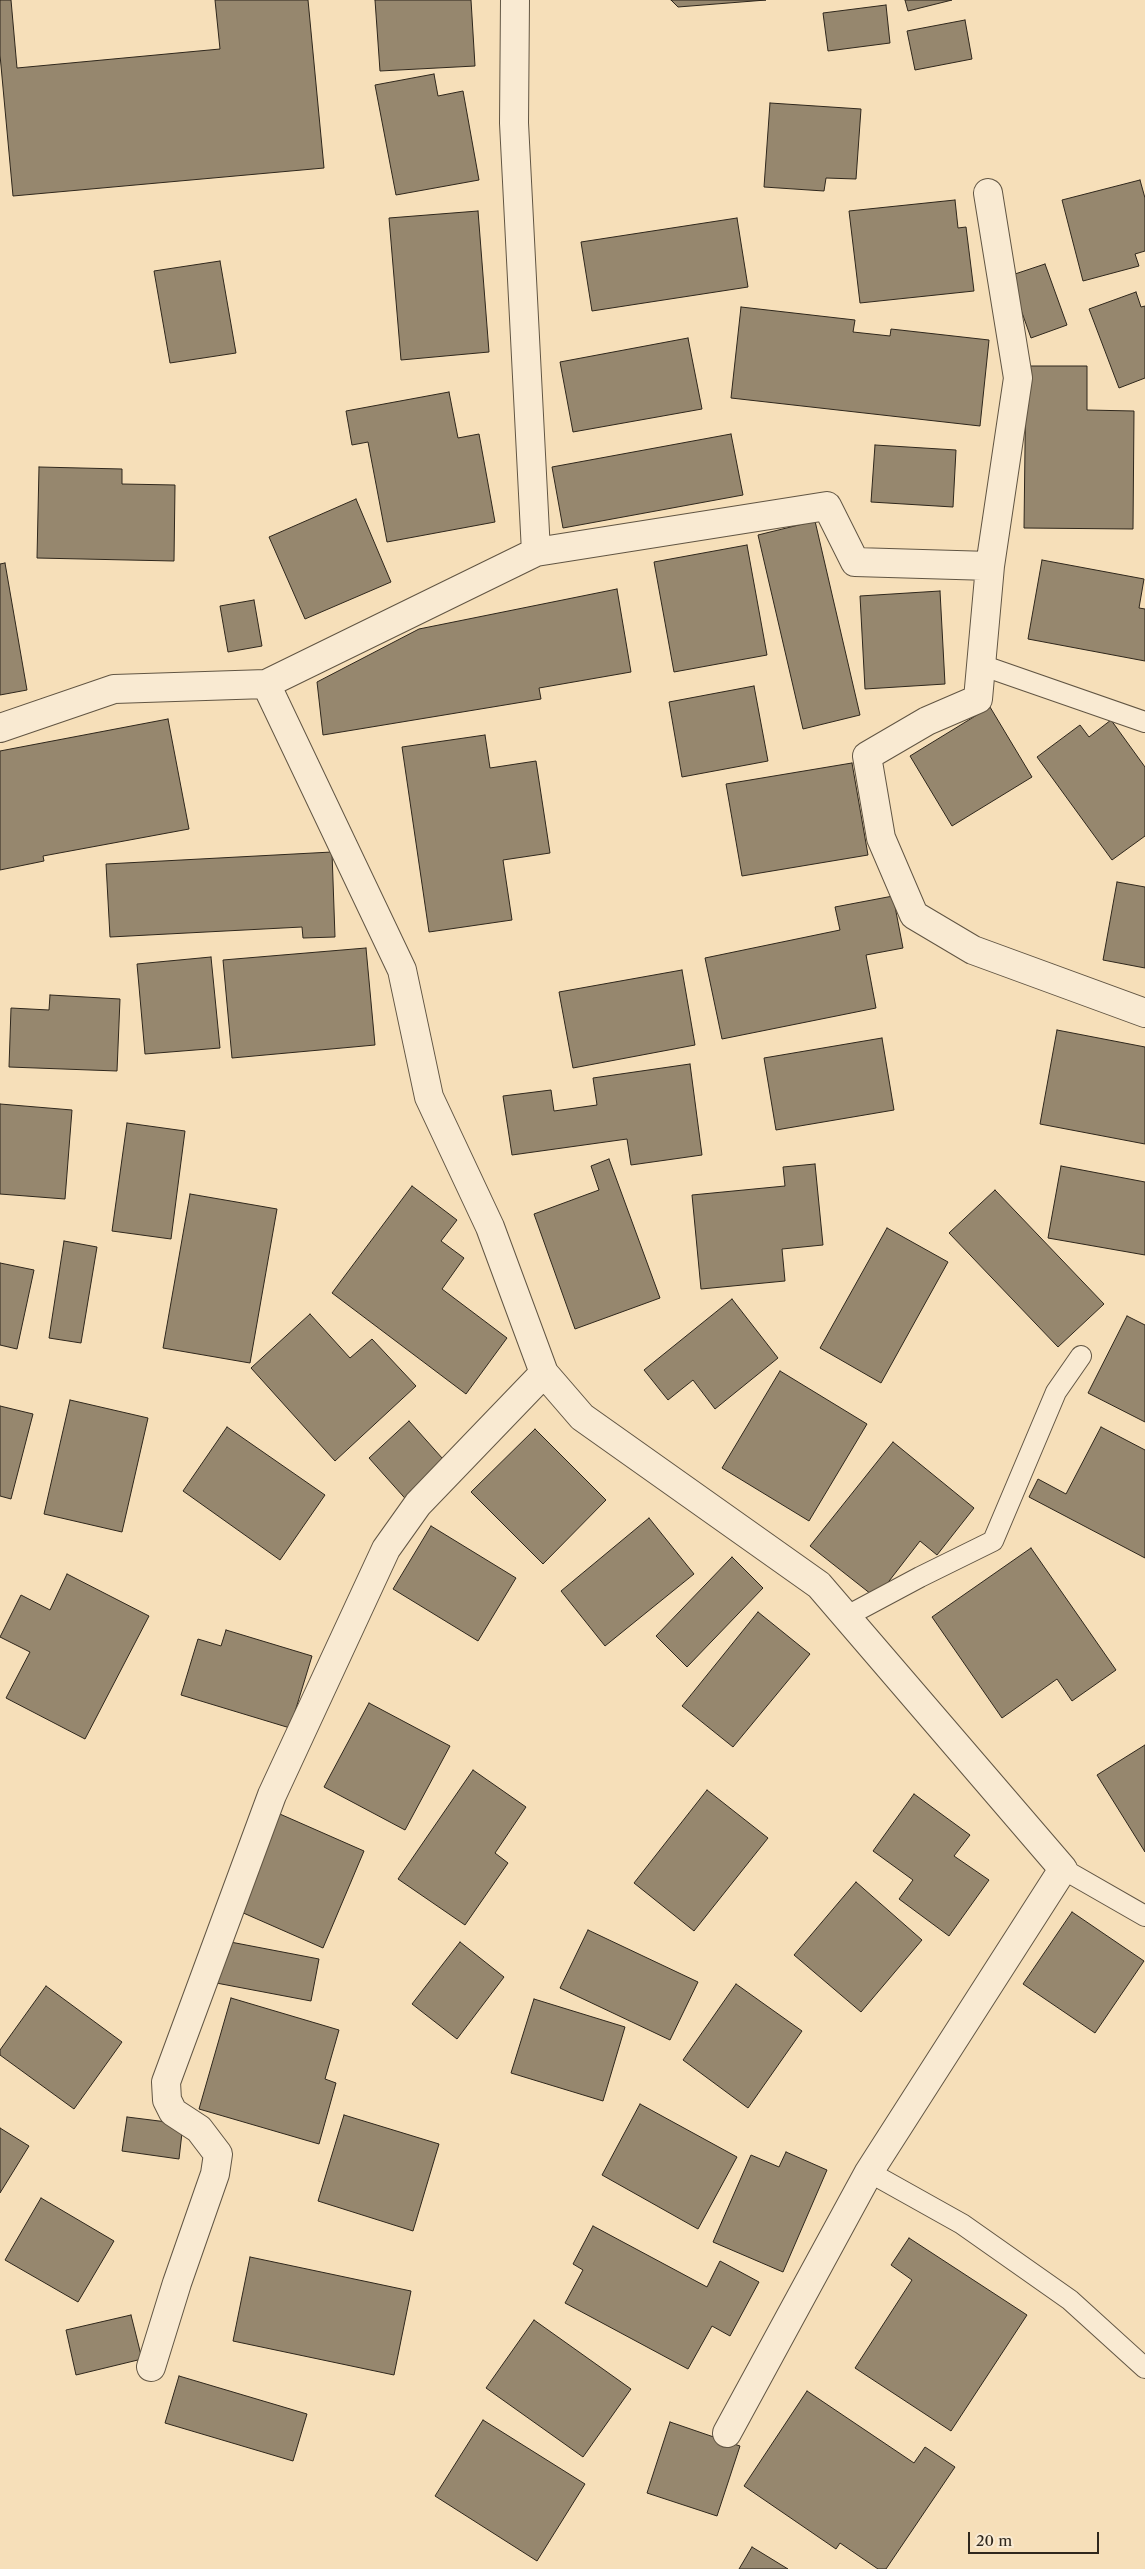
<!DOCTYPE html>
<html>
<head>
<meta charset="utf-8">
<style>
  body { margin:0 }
  #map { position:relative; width:1145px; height:2569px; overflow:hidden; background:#f6dfb9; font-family:"Libre Caslon Text",serif }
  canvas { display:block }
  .scale { position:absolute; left:968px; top:2532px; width:131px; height:22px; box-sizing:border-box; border:2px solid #2f271c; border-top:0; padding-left:6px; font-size:15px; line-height:18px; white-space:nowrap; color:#2f271c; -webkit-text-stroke:4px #f9ead2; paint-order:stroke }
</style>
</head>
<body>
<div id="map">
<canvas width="1145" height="2569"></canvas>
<div class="scale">20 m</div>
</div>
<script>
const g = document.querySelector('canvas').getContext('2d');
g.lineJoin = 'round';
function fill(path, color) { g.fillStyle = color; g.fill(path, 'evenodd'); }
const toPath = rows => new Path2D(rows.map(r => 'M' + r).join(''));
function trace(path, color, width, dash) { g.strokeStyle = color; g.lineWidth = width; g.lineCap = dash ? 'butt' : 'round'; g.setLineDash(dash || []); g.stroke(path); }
const building = toPath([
  [0,0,11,0,17,68,220,49,215,0,308,0,324,168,13,196,0,55,0,0],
  [375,0,471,0,475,66,380,71,375,0],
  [671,0,766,0,678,7,671,0],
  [905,0,952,0,908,11,905,0],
  [886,5,890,43,828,51,823,13,886,5],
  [965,20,972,59,915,70,907,31,965,20],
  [434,74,438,96,463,91,479,180,396,195,375,85,434,74],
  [770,103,861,109,856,179,826,178,824,191,764,187,770,103],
  [1140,180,1145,198,1145,251,1135,254,1139,266,1083,281,1062,200,1140,180],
  [955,200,958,228,966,227,974,291,860,303,849,211,955,200],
  [478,211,489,352,401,360,389,218,478,211],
  [737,218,748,287,592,311,581,242,737,218],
  [220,261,236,353,170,363,154,271,220,261],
  [1045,264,1067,325,1031,338,1009,276,1045,264],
  [1136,292,1141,307,1145,306,1145,378,1119,388,1089,309,1136,292],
  [741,307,855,320,853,332,890,336,891,329,989,340,980,426,731,398,741,307],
  [688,338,702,409,573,432,560,362,688,338],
  [1026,366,1087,366,1087,410,1134,411,1133,529,1024,528,1026,366],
  [449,392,458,438,479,434,495,522,387,542,368,442,352,445,346,411,449,392],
  [731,434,743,495,563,528,552,467,731,434],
  [875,445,956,450,953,507,871,502,875,445],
  [39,467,122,469,122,484,175,485,174,561,37,558,39,467],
  [356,499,391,582,305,619,269,537,356,499],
  [815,521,860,715,803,729,758,535,815,521],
  [747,545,767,655,674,672,654,562,747,545],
  [1042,560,1144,579,1139,608,1145,609,1145,661,1028,639,1042,560],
  [5,563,27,690,0,695,0,564,5,563],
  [617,589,631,672,539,688,541,699,323,735,317,682,419,629,617,589],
  [940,591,945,684,865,689,860,596,940,591],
  [254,600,262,646,228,652,220,606,254,600],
  [754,686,768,761,682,777,669,702,754,686],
  [990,707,1032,777,952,826,910,756,990,707],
  [168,719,189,829,43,856,44,861,0,870,0,751,168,719],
  [1111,720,1145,767,1145,836,1112,860,1037,757,1080,725,1089,737,1111,720],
  [485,735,490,768,536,761,550,853,503,860,512,920,429,932,402,747,485,735],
  [852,763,868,855,742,876,726,784,852,763],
  [332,852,335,937,303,938,302,927,110,937,106,864,332,852],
  [1117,882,1145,887,1145,968,1103,960,1117,882],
  [893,896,903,948,866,955,876,1008,722,1039,705,958,840,930,835,907,893,896],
  [366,948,375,1045,232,1058,223,960,366,948],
  [211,957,220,1048,145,1054,137,964,211,957],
  [682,970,695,1045,573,1068,559,992,682,970],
  [50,995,120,999,117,1071,9,1067,11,1008,49,1010,50,995],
  [1057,1030,1145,1047,1145,1144,1040,1124,1057,1030],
  [882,1038,894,1110,776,1130,764,1058,882,1038],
  [690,1064,702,1155,631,1165,627,1139,512,1155,503,1096,551,1090,554,1111,597,1105,593,1078,690,1064],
  [0,1104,72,1110,65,1199,0,1194,0,1104],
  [127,1123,185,1131,171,1239,112,1231,127,1123],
  [609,1159,660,1298,575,1329,534,1214,599,1190,591,1166,609,1159],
  [815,1164,823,1245,782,1249,785,1281,701,1289,692,1195,785,1186,783,1167,815,1164],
  [1061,1166,1145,1182,1145,1255,1048,1238,1061,1166],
  [412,1186,457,1220,441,1241,464,1258,442,1289,507,1338,466,1394,332,1293,412,1186],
  [995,1190,1104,1304,1058,1347,949,1233,995,1190],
  [190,1194,277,1209,250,1363,163,1348,190,1194],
  [887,1228,948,1262,881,1383,820,1348,887,1228],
  [64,1241,97,1247,81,1343,49,1338,64,1241],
  [0,1263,34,1270,17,1349,0,1345,0,1263],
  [732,1299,778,1358,715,1409,693,1380,668,1400,644,1370,732,1299],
  [310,1314,350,1358,372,1339,416,1386,335,1461,251,1368,310,1314],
  [1127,1316,1145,1325,1145,1422,1088,1393,1127,1316],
  [780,1371,867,1424,809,1521,722,1468,780,1371],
  [70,1400,148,1418,122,1532,44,1514,70,1400],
  [0,1406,33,1414,11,1499,0,1496,0,1406],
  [409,1421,451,1468,411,1505,369,1458,409,1421],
  [227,1427,325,1495,280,1560,183,1491,227,1427],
  [1101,1427,1145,1450,1145,1558,1029,1497,1038,1479,1066,1494,1101,1427],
  [535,1429,606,1500,543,1564,471,1492,535,1429],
  [893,1442,974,1508,937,1555,920,1541,876,1598,810,1546,893,1442],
  [649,1518,694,1574,605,1646,561,1591,649,1518],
  [431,1526,516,1578,478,1641,393,1589,431,1526],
  [1031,1548,1116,1670,1072,1701,1057,1679,1002,1718,932,1617,1031,1548],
  [732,1557,763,1588,687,1667,656,1636,732,1557],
  [67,1574,149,1616,85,1739,6,1698,30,1652,0,1637,21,1595,50,1610,67,1574],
  [758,1612,810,1654,733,1747,682,1706,758,1612],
  [226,1630,312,1656,290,1728,181,1695,198,1639,221,1646,226,1630],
  [369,1703,450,1746,405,1830,324,1787,369,1703],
  [1145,1745,1145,1852,1097,1775,1145,1745],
  [473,1770,526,1807,495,1853,508,1863,465,1925,398,1879,473,1770],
  [707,1790,768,1838,694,1931,634,1883,707,1790],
  [914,1794,970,1835,954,1856,989,1880,949,1936,899,1899,913,1880,873,1851,914,1794],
  [273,1811,364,1851,323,1948,232,1908,273,1811],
  [856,1882,922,1940,861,2012,794,1955,856,1882],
  [1072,1912,1144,1961,1095,2033,1023,1984,1072,1912],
  [588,1930,698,1982,670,2040,560,1988,588,1930],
  [220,1940,319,1959,311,2001,211,1982,220,1940],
  [460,1942,504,1977,457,2039,412,2004,460,1942],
  [736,1984,802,2031,748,2108,683,2060,736,1984],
  [46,1986,122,2042,74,2109,0,2055,0,2050,46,1986],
  [231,1998,339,2030,325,2079,336,2083,319,2144,199,2109,231,1998],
  [534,1999,625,2027,603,2101,511,2073,534,1999],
  [640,2104,737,2157,698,2229,602,2175,640,2104],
  [344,2115,439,2144,413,2231,318,2201,344,2115],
  [127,2117,183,2124,179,2159,122,2151,127,2117],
  [0,2128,29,2146,0,2193,0,2128],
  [786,2152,827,2170,783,2272,713,2242,751,2155,779,2167,786,2152],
  [41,2198,114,2241,78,2302,5,2260,41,2198],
  [593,2226,707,2287,720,2261,759,2282,730,2336,712,2326,688,2369,565,2303,583,2270,573,2264,593,2226],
  [909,2238,1027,2315,951,2431,855,2368,912,2280,891,2265,909,2238],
  [250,2257,411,2291,394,2375,233,2341,250,2257],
  [131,2315,142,2359,76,2375,66,2330,131,2315],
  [534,2320,631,2389,583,2457,486,2388,534,2320],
  [179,2376,307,2414,293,2461,165,2423,179,2376],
  [807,2391,914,2463,925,2447,955,2467,886,2569,878,2569,840,2543,836,2549,744,2486,807,2391],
  [483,2420,585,2484,537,2561,435,2496,483,2420],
  [670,2422,740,2446,717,2516,647,2493,670,2422],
  [752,2547,788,2569,739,2569,752,2547]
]);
fill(building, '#96876e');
trace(building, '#2f271c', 1);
const service = toPath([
  [981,665,1145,722],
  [847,1616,920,1577,993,1541,1056,1392,1081,1356],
  [1063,1869,1145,1916],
  [869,2172,962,2224,1070,2300,1145,2368]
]);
const minor = toPath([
  [515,0,514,123,536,552],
  [988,193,1018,378,990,566,978,699,927,721,867,756,881,838,914,915,973,950,1145,1013],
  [266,684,402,970,429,1097,490,1227,544,1373,582,1417,819,1585,1063,1869,869,2172,727,2433],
  [0,728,114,689,266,684,536,552,827,506,855,562,990,566],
  [151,2367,177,2283,215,2174,218,2154,199,2129,173,2112,167,2100,166,2082,272,1795,386,1549,418,1504,544,1373]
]);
trace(service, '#615543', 22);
trace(minor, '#615543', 30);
trace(service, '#f9ead2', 20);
trace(minor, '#f9ead2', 28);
</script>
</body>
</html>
